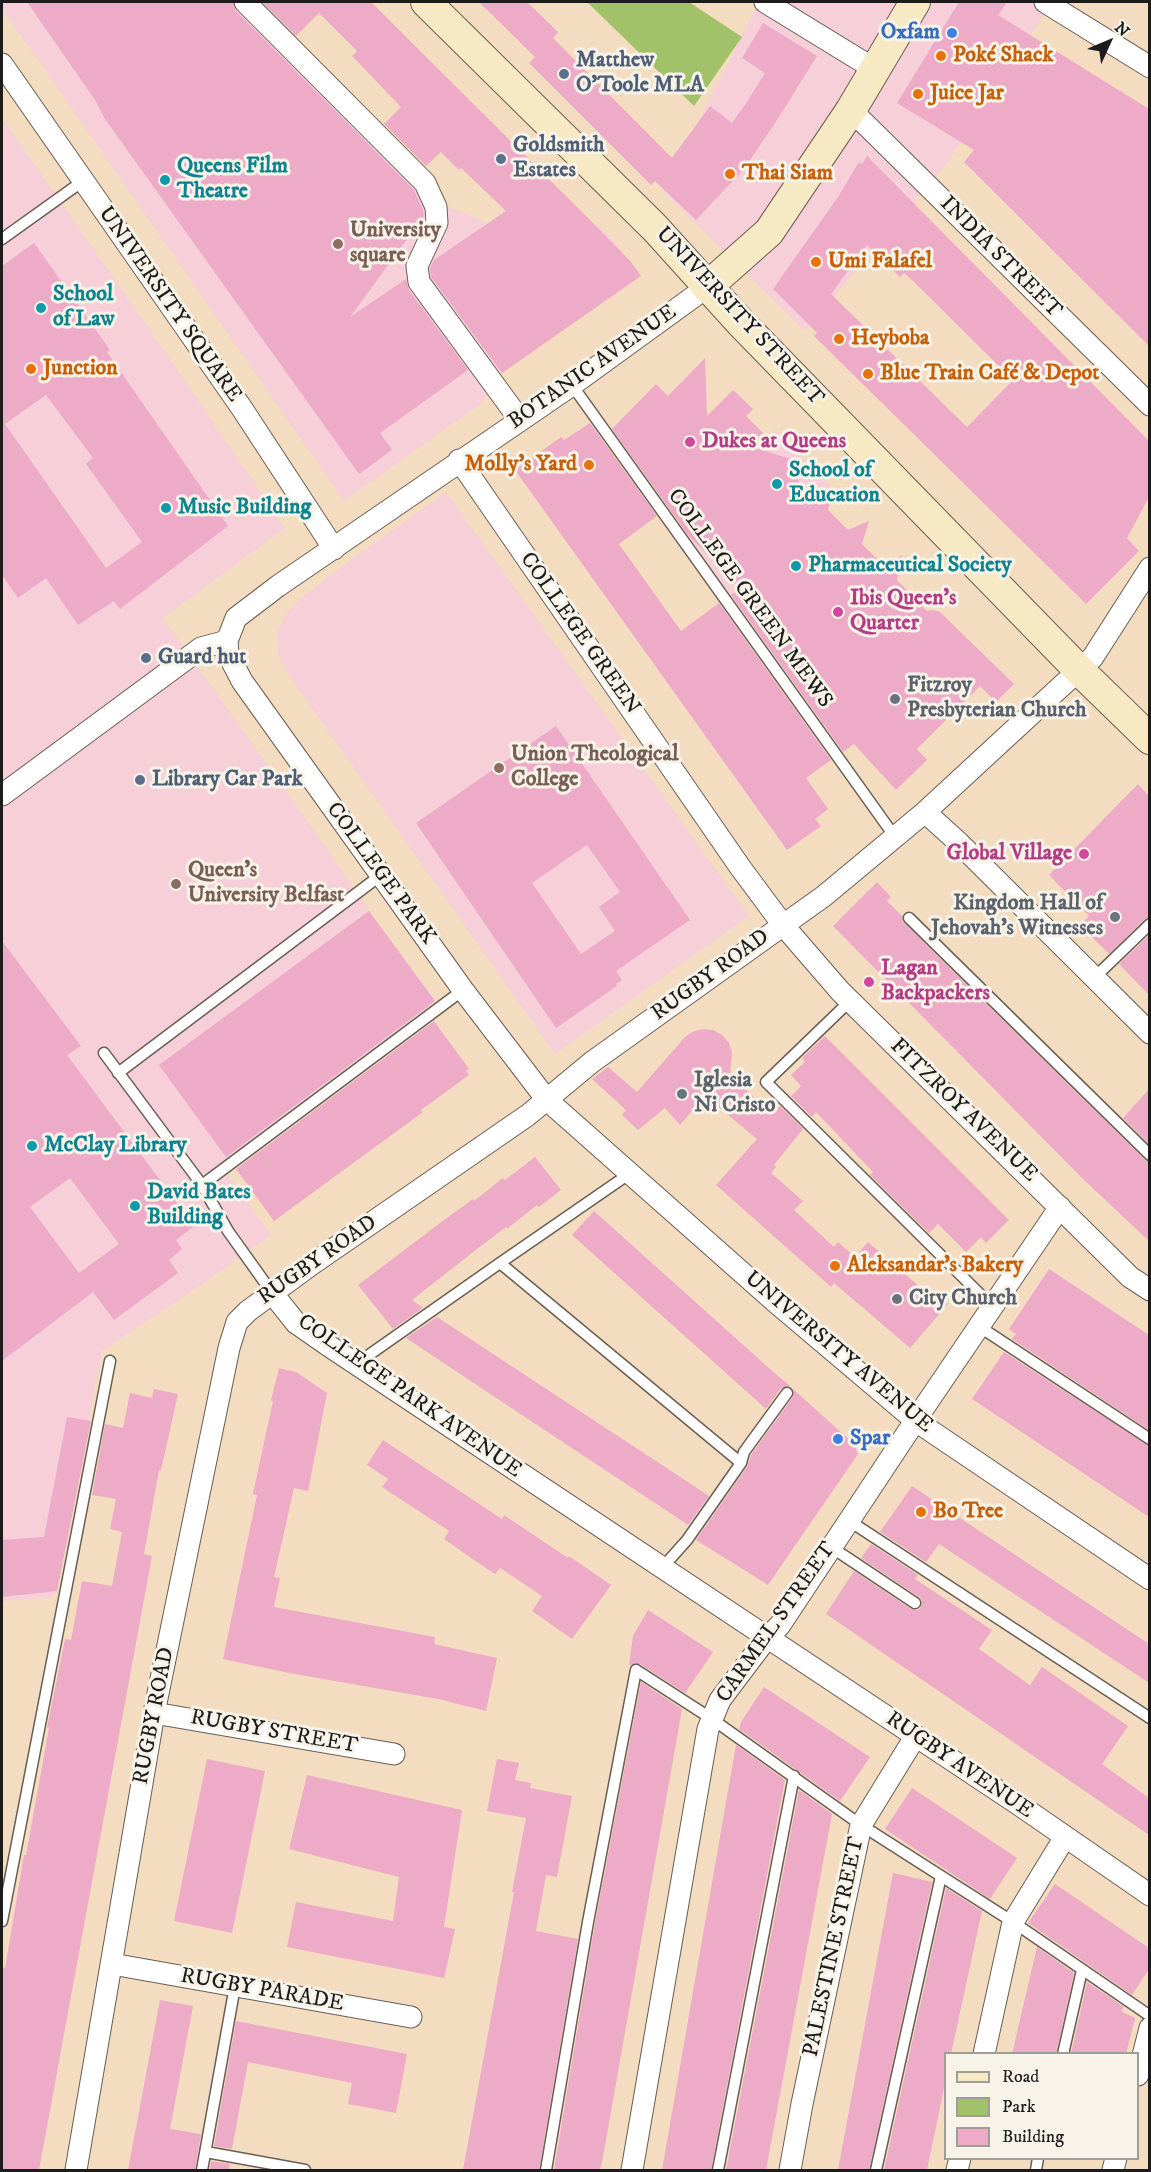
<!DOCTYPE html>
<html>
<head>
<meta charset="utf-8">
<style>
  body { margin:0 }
  #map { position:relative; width:1151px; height:2172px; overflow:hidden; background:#f4dcc0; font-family:"IM FELL DW Pica",serif }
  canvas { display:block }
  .frame { position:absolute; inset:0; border:3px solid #1c1c1c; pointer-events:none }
  .legend { position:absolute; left:944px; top:2052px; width:195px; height:108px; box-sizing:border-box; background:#f7f3e8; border:2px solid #9f9d96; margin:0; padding:8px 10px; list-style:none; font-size:18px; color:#1c1c1c }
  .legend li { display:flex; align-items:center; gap:12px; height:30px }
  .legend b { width:30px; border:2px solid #9f9d96 }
  .north { position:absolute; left:1079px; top:12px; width:60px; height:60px; -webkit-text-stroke:4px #f7f3e8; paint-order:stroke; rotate:46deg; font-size:16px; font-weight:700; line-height:24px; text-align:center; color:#1c1c1c }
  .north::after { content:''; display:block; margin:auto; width:21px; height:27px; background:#1c1c1c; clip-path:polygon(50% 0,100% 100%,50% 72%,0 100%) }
</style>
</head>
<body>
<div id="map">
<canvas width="1151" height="2172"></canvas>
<div class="frame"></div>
<ul class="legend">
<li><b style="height:8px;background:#f6e9c3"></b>Road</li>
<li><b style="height:16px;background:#a2c26a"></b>Park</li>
<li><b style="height:16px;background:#edabc7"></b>Building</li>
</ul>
<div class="north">N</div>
</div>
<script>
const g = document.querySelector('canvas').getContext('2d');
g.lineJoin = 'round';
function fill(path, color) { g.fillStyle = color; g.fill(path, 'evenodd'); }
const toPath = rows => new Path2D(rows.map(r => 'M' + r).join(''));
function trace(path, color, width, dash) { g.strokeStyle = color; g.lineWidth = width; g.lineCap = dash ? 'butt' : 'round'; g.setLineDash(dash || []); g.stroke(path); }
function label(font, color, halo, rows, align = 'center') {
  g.font = font + ' "IM FELL DW Pica",serif'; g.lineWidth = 6; g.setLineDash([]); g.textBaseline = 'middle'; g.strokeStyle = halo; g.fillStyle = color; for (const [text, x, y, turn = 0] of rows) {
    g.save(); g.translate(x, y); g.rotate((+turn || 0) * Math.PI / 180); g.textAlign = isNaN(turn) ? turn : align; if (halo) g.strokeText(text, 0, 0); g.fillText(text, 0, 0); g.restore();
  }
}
fill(toPath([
  [2,2,231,2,435,201,483,221,537,269,600,226,631,262,502,373,482,403,344,501,2,8],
  [759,2,1052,2,947,163,805,331,663,191],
  [2,118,161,346,285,528,163,618,332,856,369,911,439,1006,226,1172,271,1235,188,1294,102,1351,55,1597,2,1601],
  [775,430,839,495,735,599,678,533],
  [446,492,749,916,555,1054,288,674,278,654,277,634,285,615,301,598,345,564]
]), '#f6cfd9');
fill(toPath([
  [587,2,689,2,742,37,694,106]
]), '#a2c26a');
fill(toPath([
  [27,2,233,2,236,11,414,190,423,210,424,216,350,317,406,279,409,290,468,370,380,433,392,450,359,474,105,119,95,100],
  [262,2,371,2,593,223,631,262,641,276,502,373,431,277,430,268,434,260,506,211,461,168,459,170,441,152,426,166,384,124,401,107,352,56,357,51,319,13,296,36],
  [479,2,527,2,558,32,553,38,672,158,710,106,732,123,747,102,765,73,742,58,763,23,817,56,777,120,744,169,696,220,655,181,651,185,529,63,535,57],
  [959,2,1007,2,998,15,1149,109,1149,346,964,162,974,150,897,103],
  [867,156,1149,441,1149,497,1127,538,1139,551,1086,604,814,336,817,333,773,289,838,197,859,162,862,164],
  [867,245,900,277,904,273,913,281,1013,380,967,427,831,294],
  [34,243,110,350,107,352,228,526,120,609,114,601,78,625,46,578,18,598,2,575,2,266],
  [46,395,93,458,86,464,142,542,106,568,5,424],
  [705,358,707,416,733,390,753,409,746,416,763,433,749,446,797,461,794,476,814,496,832,491,828,510,848,530,869,521,862,544,883,565,902,555,897,580,927,611,933,610,940,612,1014,684,996,702,980,686,917,749,927,760,896,790,854,744,843,752,731,595,741,588,688,535,612,429,656,384,668,396],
  [590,423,657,516,619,544,681,631,719,603,831,760,806,778,828,809,815,819,821,826,787,850,515,470,561,437,564,440],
  [556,726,690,920,616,971,622,980,616,984,617,986,556,1028,416,823],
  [587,845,620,892,599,907,615,931,581,954,532,883],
  [1138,784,1149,796,1149,917,1145,919,1109,954,1080,925,1089,916,1049,875],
  [877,882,891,897,887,901,902,916,904,923,1145,1160,1149,1162,1149,1241,1083,1179,833,926],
  [369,911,435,1001,226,1157,159,1065],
  [1149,935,1149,995,1119,964],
  [2,941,81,1046,67,1055,194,1226,176,1240,182,1249,169,1260,178,1273,114,1320,93,1292,2,1361],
  [70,1178,119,1244,79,1273,30,1207],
  [434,1021,469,1069,466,1071,469,1075,421,1110,423,1112,274,1221,236,1169],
  [703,1029,713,1030,722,1035,729,1043,732,1053,730,1076,773,1113,780,1106,803,1129,774,1165,776,1167,771,1173,803,1201,794,1210,834,1247,838,1242,855,1257,868,1242,928,1294,931,1290,948,1304,910,1348,834,1283,831,1287,716,1185,757,1139,705,1096,680,1125,665,1108,638,1130,622,1115,626,1110,592,1079,608,1067,637,1092,685,1037,692,1032],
  [825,1036,1009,1220,986,1243,981,1237,966,1252,938,1224,929,1233,870,1175,873,1172,816,1112,812,1117,791,1096,801,1086,791,1075,805,1062,802,1058],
  [1149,1089,1149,1144,1123,1118],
  [535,1157,561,1190,539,1207,537,1205,508,1228,506,1227,477,1249,412,1300,423,1308,393,1329,358,1285,444,1220,473,1199,474,1201,503,1178,505,1180],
  [594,1211,770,1369,790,1386,781,1388,766,1409,572,1235],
  [1049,1269,1149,1335,1149,1430,1012,1339,1016,1334,1009,1329],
  [437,1317,709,1496,688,1525,406,1338],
  [1004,1352,1149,1446,1149,1517,972,1399],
  [279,1368,296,1372,327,1393,308,1491,294,1488,274,1577,280,1578,274,1607,435,1637,434,1644,497,1658,486,1711,438,1699,289,1673,223,1659,257,1495,253,1494,273,1401,271,1400],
  [154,1389,178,1394,161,1470,159,1470,144,1554,152,1556,39,2170,2,2170,2,1967,5,1968,24,1855,26,1855,49,1728,47,1728,65,1639,71,1640,82,1581,112,1586,122,1532,110,1529,116,1499,92,1495,105,1424,123,1428,130,1393,152,1398],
  [793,1389,854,1444,858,1454,768,1585,696,1540,747,1467,751,1455,793,1397],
  [67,1417,91,1421,57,1591,2,1597,2,1540,44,1537],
  [383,1440,502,1519,504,1515,568,1558,569,1556,611,1585,572,1639,532,1611,542,1596,500,1568,495,1574,474,1560,444,1539,449,1531,382,1487,388,1479,367,1465],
  [912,1486,1149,1644,1149,1683,939,1544,926,1562,880,1532],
  [871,1544,918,1575,915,1579,992,1630,979,1649,1030,1685,1042,1667,1128,1726,1102,1764,1149,1798,1149,1835,826,1614,854,1571,911,1609,918,1610,921,1607,922,1600,919,1597,861,1558],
  [648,1610,713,1652,685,1693,640,1664,629,1665,633,1636],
  [641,1682,682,1709,603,2157,600,2170,554,2170,595,1923],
  [764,1687,870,1757,840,1801,739,1729,741,1722],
  [736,1745,785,1780,711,2170,662,2170],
  [207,1759,265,1771,232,1933,174,1921],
  [497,1759,519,1763,515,1780,531,1783,530,1788,572,1796,557,1877,546,1875,536,1931,578,1939,539,2170,463,2170,514,1892,512,1892,526,1818,487,1811],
  [307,1775,462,1810,444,1927,455,1929,444,1978,287,1947,296,1902,393,1921,399,1877,289,1849],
  [912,1788,1017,1858,990,1899,885,1829],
  [799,1790,832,1814,766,2170,726,2170],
  [893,1873,932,1882,869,2170,838,2170],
  [1055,1884,1149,1948,1149,1969,1132,1995,1028,1923],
  [946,1888,982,1911,951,2054,945,2054,945,2083,927,2170,884,2170],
  [1037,1947,1074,1973,1056,2054,1012,2054],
  [1087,1982,1124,2007,1121,2011,1135,2018,1126,2054,1071,2054],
  [160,2000,193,2006,170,2129,201,2134,195,2170,128,2170],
  [236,2021,407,2054,396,2113,348,2104,352,2083,248,2062,232,2149,214,2146],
  [211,2161,230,2164,229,2170,210,2170]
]), '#edabc7');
const lane = toPath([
  [2,239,83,181],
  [572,385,895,837],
  [909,918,1150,1155],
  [1094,978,1150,924],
  [850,1001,766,1082,993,1307],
  [104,1053,202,1185,228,1231,273,1294],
  [118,1073,381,875],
  [629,1174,500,1263,741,1463,687,1540,662,1568],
  [202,1185,463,990],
  [980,1327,1150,1439],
  [356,1364,500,1263],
  [741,1463,744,1452,787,1393],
  [848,1520,1150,1718],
  [831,1547,915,1603],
  [2,1921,110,1361],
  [1063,2054,1082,1970],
  [206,2152,305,2170],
  [202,2170,235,1986],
  [546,2170,588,1922,636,1670,712,1719,861,1825,1013,1922,1150,2016],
  [718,2170,794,1776],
  [876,2170,941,1876],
  [1036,2170,1038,2158]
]);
const street = toPath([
  [245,2,425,183,436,207,437,223,417,266,419,282,520,420],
  [765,2,876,70],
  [1045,2,1150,67],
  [2,64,241,407,334,549],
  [851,110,1150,405],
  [707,287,572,385,278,586,236,618,227,641,228,654,242,681,463,990,547,1100,773,1300,916,1421,1150,1579],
  [459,460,740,867,783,925,840,991,1130,1277,1150,1290],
  [2,795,201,648,227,641],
  [925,812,958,842,1150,1033],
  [273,1294,296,1323,329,1346,1018,1804,1150,1895],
  [154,1713,394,1754],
  [112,1964,411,2017],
  [984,2054,1013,1922,1065,1837],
  [1138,2075,1150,2028],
  [76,2170,154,1713,229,1348,237,1322,248,1311,312,1264,528,1115,592,1062,824,896,925,812,1093,657,1150,568],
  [632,2170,708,1729,720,1700,766,1639,780,1625,925,1406,1060,1207],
  [790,2170,802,2104,861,1825,915,1737],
  [957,2170,960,2158],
  [1113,2170,1116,2158]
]);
const secondary = toPath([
  [426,2,655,228,740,322,1079,670,1150,739],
  [707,287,769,232,851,110,915,2]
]);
trace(lane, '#685f55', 13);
trace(street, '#685f55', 23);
trace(secondary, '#685f55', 32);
trace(lane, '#fff', 10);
trace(street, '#fff', 21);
trace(secondary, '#f6e9c3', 30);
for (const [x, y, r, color] of [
  [952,33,6,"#3f7fe0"],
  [941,56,6,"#e8710a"],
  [564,74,6,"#5c6f8a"],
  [918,94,6,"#e8710a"],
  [501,159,6,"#5c6f8a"],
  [730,174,6,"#e8710a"],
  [165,180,6,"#0f9aa8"],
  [338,244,6,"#8d6e63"],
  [816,262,6,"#e8710a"],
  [41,308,6,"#0f9aa8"],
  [839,339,6,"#e8710a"],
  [31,369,6,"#e8710a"],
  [868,374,6,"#e8710a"],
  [690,442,6,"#d1479c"],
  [589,465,6,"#e8710a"],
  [777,484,6,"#0f9aa8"],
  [166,508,6,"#0f9aa8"],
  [796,566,6,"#0f9aa8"],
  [838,612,6,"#d1479c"],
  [146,658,6,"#5c6f8a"],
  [895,699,6,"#6b7280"],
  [499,768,6,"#8d6e63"],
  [140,780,6,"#5c6f8a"],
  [1084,854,6,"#d1479c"],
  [176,884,6,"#8d6e63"],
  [1115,917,6,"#6b7280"],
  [869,982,6,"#d1479c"],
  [682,1094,6,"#6b7280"],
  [32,1146,6,"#0f9aa8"],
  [135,1206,6,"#0f9aa8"],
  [835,1266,6,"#e8710a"],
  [897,1299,6,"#6b7280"],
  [838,1439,6,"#3f7fe0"],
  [921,1512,6,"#e8710a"]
]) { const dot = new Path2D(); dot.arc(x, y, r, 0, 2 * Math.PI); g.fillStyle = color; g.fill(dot); trace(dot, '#f7f3e8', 2); }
label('bold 22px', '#366cbe', '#f7f3e8', [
  ["Oxfam",940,33],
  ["Spar",850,1439,"left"]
], 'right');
label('bold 22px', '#c56008', '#f7f3e8', [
  ["Poké Shack",953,56],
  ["Juice Jar",930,94],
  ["Thai Siam",742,174],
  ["Umi Falafel",828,262],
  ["Heyboba",851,339],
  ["Junction",43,369],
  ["Blue Train Café & Depot",880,374],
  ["Molly's Yard",577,465,"right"],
  ["Aleksandar's Bakery",847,1266],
  ["Bo Tree",933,1512]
], 'left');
label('bold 22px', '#4e5e75', '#f7f3e8', [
  ["Matthew",576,61],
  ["O'Toole MLA",576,86],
  ["Goldsmith",513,146],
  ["Estates",513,171],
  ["Guard hut",158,658],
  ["Library Car Park",152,780]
], 'left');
label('bold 22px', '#0d838f', '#f7f3e8', [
  ["Queens Film",177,167],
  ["Theatre",177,192],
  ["School",53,295],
  ["of Law",53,320],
  ["School of",789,471],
  ["Education",789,496],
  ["Music Building",178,508],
  ["Pharmaceutical Society",808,566],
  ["McClay Library",44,1146],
  ["David Bates",147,1193],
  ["Building",147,1218]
], 'left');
label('bold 22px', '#785e54', '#f7f3e8', [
  ["University",350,231],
  ["square",350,256],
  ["Union Theological",511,755],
  ["College",511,780],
  ["Queen's",188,871],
  ["University Belfast",188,896]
], 'left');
label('22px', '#1c1c1c', '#f7f3e8', [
  ["INDIA STREET",1000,258,45],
  ["UNIVERSITY SQUARE",169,305,55],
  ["UNIVERSITY STREET",739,317,47],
  ["BOTANIC AVENUE",593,368,-35],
  ["COLLEGE GREEN MEWS",749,599,54],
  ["COLLEGE GREEN",579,634,55],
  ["COLLEGE PARK",380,874,54],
  ["RUGBY ROAD",711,976,-36],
  ["FITZROY AVENUE",963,1111,44],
  ["RUGBY ROAD",318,1261,-35],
  ["UNIVERSITY AVENUE",838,1353,40],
  ["COLLEGE PARK AVENUE",409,1397,35],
  ["CARMEL STREET",777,1623,-55],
  ["RUGBY ROAD",155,1716,-79],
  ["RUGBY STREET",274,1733,10],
  ["RUGBY AVENUE",959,1766,34],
  ["PALESTINE STREET",835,1947,-78],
  ["RUGBY PARADE",262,1991,10]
]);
label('bold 22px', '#b23c85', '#f7f3e8', [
  ["Dukes at Queens",702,442],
  ["Ibis Queen's",850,599],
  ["Quarter",850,624],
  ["Global Village",1072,854,"right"],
  ["Lagan",881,969],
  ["Backpackers",881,994]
], 'left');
label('bold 22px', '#5b616d', '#f7f3e8', [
  ["Fitzroy",907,686],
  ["Presbyterian Church",907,711],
  ["Kingdom Hall of",1103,904,"right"],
  ["Jehovah's Witnesses",1103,929,"right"],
  ["Iglesia",694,1081],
  ["Ni Cristo",694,1106],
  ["City Church",909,1299]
], 'left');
</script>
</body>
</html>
